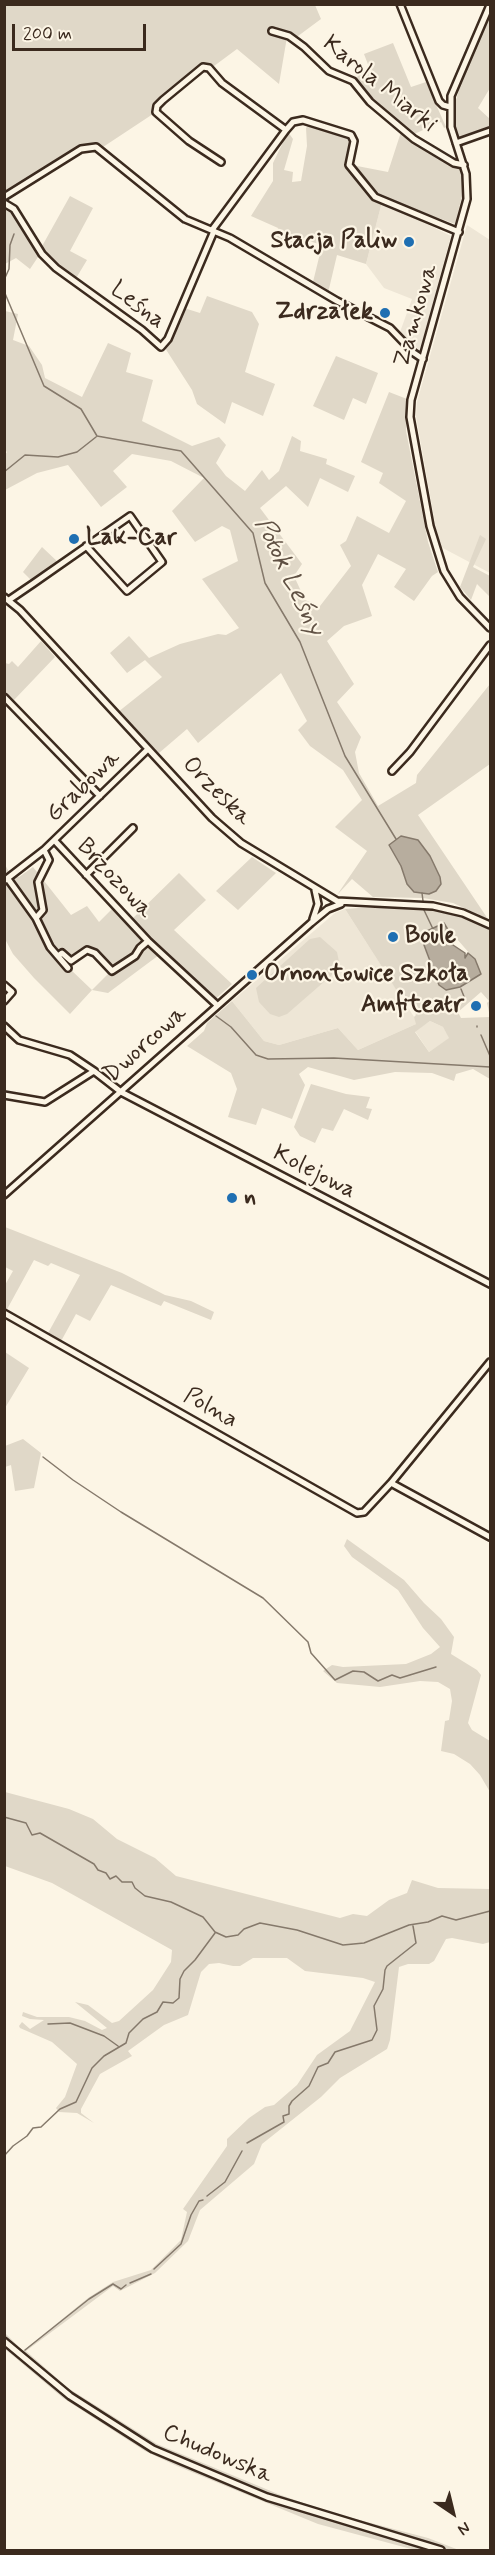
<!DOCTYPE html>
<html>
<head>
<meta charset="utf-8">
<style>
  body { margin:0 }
  #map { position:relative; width:495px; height:2555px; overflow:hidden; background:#fcf5e5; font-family:Mynerve,sans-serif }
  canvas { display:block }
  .frame { position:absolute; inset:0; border:6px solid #3b2a1e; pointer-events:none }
  .north { position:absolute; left:423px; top:2483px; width:60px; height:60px; -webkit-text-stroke:4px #fcf5e5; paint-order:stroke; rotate:145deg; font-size:16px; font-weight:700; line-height:24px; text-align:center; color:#3b2a1e }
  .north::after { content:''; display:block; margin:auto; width:21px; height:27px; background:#3b2a1e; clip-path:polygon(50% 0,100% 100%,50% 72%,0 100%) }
  .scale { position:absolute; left:12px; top:24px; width:134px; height:27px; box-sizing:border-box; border:3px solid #3b2a1e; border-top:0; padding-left:8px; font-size:18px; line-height:21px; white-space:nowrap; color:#3b2a1e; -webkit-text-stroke:4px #fcf5e5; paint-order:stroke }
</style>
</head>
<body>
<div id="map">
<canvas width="495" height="2555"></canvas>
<div class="frame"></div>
<div class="north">N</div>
<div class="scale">200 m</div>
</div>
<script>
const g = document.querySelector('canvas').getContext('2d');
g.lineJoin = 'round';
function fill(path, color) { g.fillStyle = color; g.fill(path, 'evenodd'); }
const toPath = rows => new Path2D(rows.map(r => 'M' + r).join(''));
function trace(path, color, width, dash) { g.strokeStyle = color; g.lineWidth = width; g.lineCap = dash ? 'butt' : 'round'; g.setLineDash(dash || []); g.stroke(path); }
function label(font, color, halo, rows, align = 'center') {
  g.font = font + ' Mynerve,sans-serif'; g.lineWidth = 4.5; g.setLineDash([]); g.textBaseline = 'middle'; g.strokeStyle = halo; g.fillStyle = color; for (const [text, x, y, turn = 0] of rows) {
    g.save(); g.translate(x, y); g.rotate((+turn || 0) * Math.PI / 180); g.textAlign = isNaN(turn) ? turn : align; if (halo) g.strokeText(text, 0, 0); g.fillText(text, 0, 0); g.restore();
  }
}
fill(toPath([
  [382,202,451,236,421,346,418,351,400,332,412,299,384,288,366,264],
  [467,225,490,240,490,573,439,546,416,416,417,402],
  [345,909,416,1020,416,1024,358,1050,338,1028,279,1045,264,1041,232,1001,335,913],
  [430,1021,443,1027,450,1038,429,1052,415,1031]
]), '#eee6d6');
fill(toPath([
  [5,5,315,5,321,19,294,39,287,37,279,84,237,49,210,69,203,67,163,100,156,112,100,149,87,147,5,197],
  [490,11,490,88,478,108,490,119,490,127,462,138,458,137,455,126,456,100,465,69],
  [393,43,411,87,426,82,446,127,444,128,441,122,412,135,369,100,354,81,361,72,369,67,364,54],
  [310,123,350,136,352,141,347,165,373,199,382,202,366,264,337,255,328,293,313,282,322,245,309,241,307,248,275,238,278,228,251,216,273,181,273,163,288,132,293,139,284,170,293,172,292,182,301,181,307,146,306,128],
  [401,132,413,142,460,169,463,182,462,196,455,224,376,195,352,165,388,172],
  [70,196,93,208,70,251,87,260,75,280,57,266,41,248],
  [4,203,14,209,40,254,30,269,16,258,5,264],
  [207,296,252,312,259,324,245,372,275,384,263,416,232,402,225,424,197,404,192,390,165,348,184,308,200,313],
  [5,311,18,314,13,340,29,346,42,365,45,378,82,397,108,343,131,353,126,372,153,380,142,421,192,446,219,437,226,445,216,463,226,476,245,491,262,470,269,480,279,471,292,436,301,441,300,451,327,459,326,464,355,476,348,492,320,478,308,507,286,486,260,508,302,564,294,576,305,600,320,606,351,566,340,545,346,541,357,516,389,533,406,501,379,483,383,473,361,462,389,392,407,399,406,431,428,542,438,572,432,576,414,601,394,587,406,569,378,554,362,585,372,616,344,626,327,641,354,684,337,702,361,737,355,752,359,773,378,806,416,783,417,775,490,684,490,764,418,815,488,919,453,903,423,898,373,897,352,879,337,895,367,851,335,827,362,800,343,770,310,746,298,730,307,721,281,673,198,743,187,729,159,753,118,712,162,677,145,660,127,673,110,653,129,636,149,658,180,644,218,634,226,635,239,628,202,579,238,561,230,530,222,526,195,542,172,511,204,478,171,461,132,454,113,471,127,487,101,507,68,465,37,473,5,490,5,455,7,452,4,449],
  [406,839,418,840,407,884,401,866,389,845],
  [336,356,378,373,366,404,353,398,344,420,313,406],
  [480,535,486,539,473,567,490,576,490,597,477,584,471,600,460,587],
  [42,547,60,564,34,583,23,572],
  [41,641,55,657,14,700,5,691,5,663,9,664,12,661,18,667],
  [55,841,59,842,132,919,179,873,206,900,174,930,232,984,210,1004,159,955,108,993,92,990,70,1014,34,978,13,954,5,939,4,863,12,877,19,877,33,867,71,915,87,906,99,922,113,908,55,846,45,850],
  [89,950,108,974,92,990,69,968],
  [252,857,276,873,238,910,216,891],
  [358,908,434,908,463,916,490,929,490,1079,473,1069,456,1074,454,1081,432,1073,395,1072,354,1080,308,1067,299,1074,305,1085,292,1119,262,1108,256,1125,228,1117,237,1089,231,1073,187,1046,204,1031,207,1023,232,1001,264,1041,279,1045,338,1028,358,1050,416,1024,414,1017,416,1015,404,994,400,996,387,975,390,973,386,966,382,967,345,909],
  [446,925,453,938,457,939,477,962,469,982,460,987,446,990,429,960,424,945,427,931],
  [481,992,489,1001,487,1003,490,1017,461,1018,458,1012],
  [430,1021,443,1027,449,1038,429,1052,415,1032],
  [320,937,337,952,339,962,337,968,333,974,287,1014,279,1017,270,1014,259,1002,256,988,310,939],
  [311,1084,346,1094,370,1097,366,1108,372,1109,368,1120,344,1109,333,1131,322,1128,315,1143,300,1136,294,1127],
  [5,1227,122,1273,165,1295,191,1301,214,1312,211,1320,164,1301,161,1306,111,1285,90,1321,76,1314,60,1343,47,1335,80,1275,51,1263,48,1266,34,1260,5,1313,5,1285,13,1271,5,1267],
  [5,1352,29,1368,5,1408],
  [23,1439,41,1453,34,1488,15,1491,11,1465,5,1467,5,1446],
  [347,1539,404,1580,424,1603,441,1619,454,1637,451,1654,477,1670,481,1675,468,1723,472,1730,490,1741,490,1792,480,1775,470,1764,454,1754,441,1751,445,1721,449,1720,452,1701,450,1689,438,1682,420,1681,380,1687,337,1683,323,1671,332,1665,343,1667,406,1664,431,1654,440,1647,423,1628,398,1590,352,1557,344,1546],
  [5,1792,69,1809,93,1819,117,1839,155,1858,176,1876,340,1918,353,1914,367,1916,389,1900,407,1893,412,1880,438,1888,490,1889,490,1942,483,1944,452,1938,446,1939,434,1961,429,1964,408,1964,399,1967,390,2040,387,2049,340,2078,321,2097,262,2144,254,2164,200,2210,188,2241,155,2273,120,2291,113,2286,26,2351,68,2388,157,2444,278,2494,329,2512,428,2538,459,2550,415,2550,318,2524,177,2466,145,2451,63,2398,5,2349,5,2333,23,2351,88,2298,113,2282,151,2270,181,2240,187,2212,183,2209,227,2146,227,2139,249,2118,265,2107,274,2105,297,2085,317,2055,350,2031,375,1982,363,1978,305,1971,287,1958,253,1958,240,1966,233,1966,219,1963,209,1964,201,1972,188,2015,164,2025,128,2051,132,2056,100,2074,81,2109,81,2113,94,2123,77,2113,59,2112,56,2108,65,2097,77,2064,52,2042,20,2028,19,2026,22,2022,30,2029,44,2020,30,2019,22,2016,23,2012,37,2017,69,2017,85,2021,102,2030,107,2028,75,2002,88,2005,112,2023,119,2021,153,1990,171,1962,172,1950,52,1883,5,1866]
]), '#e0d8c8');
const water = toPath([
  [401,836,418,840,430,856,440,877,441,884,436,891,429,894,414,892,407,884,401,866,389,845,401,836],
  [444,923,453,938,453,945,465,953,465,958,468,953,475,959,481,974,460,987,446,990,439,985,424,945,427,931,444,923]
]);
fill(water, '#b7ad9e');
trace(water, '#85796b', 1.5);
trace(toPath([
  [4,280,9,269,10,245,14,234],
  [4,291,44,386,81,409,97,436,181,451,253,533,265,583,300,642,345,756,396,839],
  [4,472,25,455,58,457,77,452,96,437],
  [422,893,423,901],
  [423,908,433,929],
  [461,989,465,999],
  [216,1016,231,1027,256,1055,268,1059,334,1058,490,1067],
  [477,1026,477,1027],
  [481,1035,490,1056],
  [43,1457,73,1480,121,1512,263,1598,308,1642,311,1653,335,1680,353,1671,364,1672,378,1681,392,1675,400,1678,436,1667],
  [4,1817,26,1823,32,1835,40,1833,94,1864,98,1870,106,1873,110,1879,116,1876,122,1882,132,1882,135,1888,145,1896,171,1902,203,1917,215,1932,226,1937,238,1935,244,1929,260,1923,297,1930,343,1945,364,1943,409,1925,428,1922,442,1916,456,1920,490,1911],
  [48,2024,70,2023,104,2036,118,2046],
  [247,2143,284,2122,283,2116,289,2114,289,2106,292,2101,309,2086,318,2067,328,2063,335,2052,372,2040,377,2030,374,2006,383,1989,385,1970,387,1966,416,1943,413,1926],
  [4,2156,13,2146,27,2136,33,2128,41,2127,60,2109,76,2102,92,2068,104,2056,126,2043,129,2033,143,2019,157,2012,163,2002,173,2003,179,1998,180,1979,184,1971,195,1960,215,1933],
  [207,2196,225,2182,242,2151],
  [154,2269,181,2244,191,2215,199,2201,203,2200],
  [130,2283,151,2274],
  [25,2350,89,2299,113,2284,121,2289,126,2285]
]), '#85796b', 1.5);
const minor = toPath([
  [400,4,439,101,443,105,450,107],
  [490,5,451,96,451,127,466,174,467,199,411,400,410,417,430,526,444,571,460,597,490,628],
  [272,31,289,36,304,47,329,71,353,81,370,102,414,139,454,163,464,165],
  [456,143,490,131],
  [221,162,189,141,156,112,157,106,163,100,203,67,209,68,222,83,286,130],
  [4,197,81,149,96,147,185,219,230,238,337,301,390,328,414,353,423,359],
  [4,203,14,209,42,254,56,268,142,330,161,347,168,339,214,231],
  [212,230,286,130,293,122,303,120,351,135,354,141,349,165,375,197,459,232],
  [4,597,20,610,212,818,241,843,337,901,433,906,463,913,490,925],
  [9,600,34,583,130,516,162,562,127,591,86,546],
  [4,697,100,796],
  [392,771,410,752,490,645],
  [55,841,148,941,217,1005],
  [86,875,133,828],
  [8,879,36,918,50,947,68,968],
  [4,881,44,850],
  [36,918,43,910,38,882,49,860,44,850,148,749],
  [313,919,318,904,315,890],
  [58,956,62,953,71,961,87,950,95,953,112,971,135,956,140,948,148,941],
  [4,985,12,992,4,1001],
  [4,1026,19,1040,70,1055,94,1071],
  [4,1095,45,1102,94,1071,121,1092,490,1284],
  [4,1195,311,923,328,909,341,904],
  [4,1313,357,1513,364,1512,391,1483,490,1537],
  [391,1483,490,1362],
  [4,2341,70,2396,153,2449,267,2497,441,2550]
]);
trace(minor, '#3b2a1e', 10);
trace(minor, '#fcf5e5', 5);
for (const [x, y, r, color] of [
  [409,242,6,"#1f6fb2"],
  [385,313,6,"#1f6fb2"],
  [74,539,6,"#1f6fb2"],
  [393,937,6,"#1f6fb2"],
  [252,975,6,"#1f6fb2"],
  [476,1006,6,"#1f6fb2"],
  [232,1198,6,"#1f6fb2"]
]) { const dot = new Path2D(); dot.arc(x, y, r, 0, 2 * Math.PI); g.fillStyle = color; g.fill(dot); trace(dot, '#fcf5e5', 2); }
label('24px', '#3b2a1e', '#fcf5e5', [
  ["Karola Miarki",379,85,39],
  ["Leśna",137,306,37],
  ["Zamkowa",417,316,-74],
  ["Grabowa",84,787,-44],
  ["Orzeska",216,792,45],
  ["Brzozowa",114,879,47],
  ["Dworcowa",146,1045,-42],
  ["Kolejowa",314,1173,27],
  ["Polna",210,1409,29],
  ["Chudowska",217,2455,23]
]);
label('bold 24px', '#3b2a1e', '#fcf5e5', [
  ["Stacja Paliw",397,242,"right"],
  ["Zdrzałek",373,313,"right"],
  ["Lak-Car",86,539],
  ["Boule",405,937],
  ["Ornontowice Szkoła",264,975],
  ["Amfiteatr",464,1006,"right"],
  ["n",244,1198]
], 'left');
label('italic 26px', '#605144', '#fcf5e5', [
  ["Potok Leśny",288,577,64]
]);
</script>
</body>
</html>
